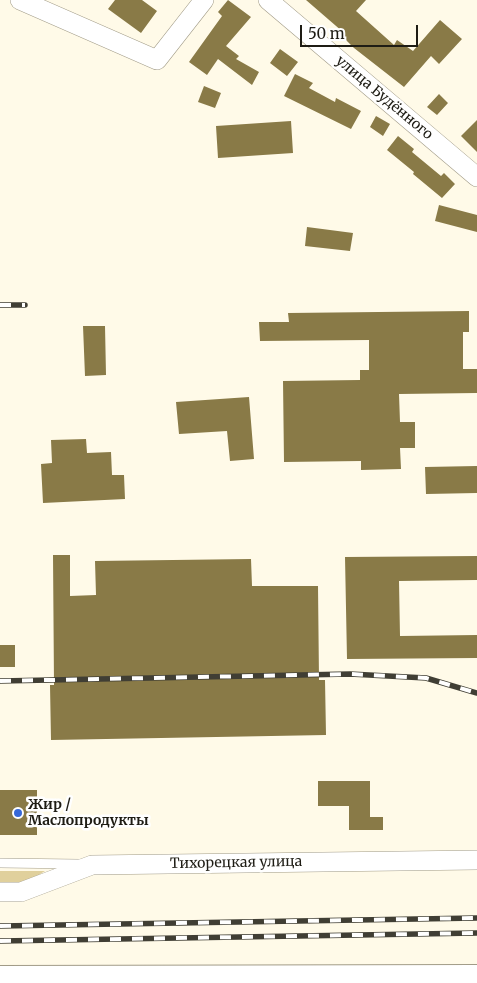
<!DOCTYPE html>
<html>
<head>
<meta charset="utf-8">
<style>
  body { margin:0 }
  #map { position:relative; width:477px; height:983px; overflow:hidden; background:#fffae8; font-family:Merriweather,serif }
  canvas { display:block }
  .scale { position:absolute; left:300px; top:25px; width:118px; height:22px; box-sizing:border-box; border:2px solid #1e1c14; border-top:0; padding-left:6px; font-size:15px; line-height:18px; white-space:nowrap; color:#1e1c14; -webkit-text-stroke:4px #fff; paint-order:stroke }
</style>
</head>
<body>
<div id="map">
<canvas width="477" height="983"></canvas>
<div class="scale">50 m</div>
</div>
<script>
const g = document.querySelector('canvas').getContext('2d');
g.lineJoin = 'round';
function fill(path, color) { g.fillStyle = color; g.fill(path, 'evenodd'); }
const toPath = rows => new Path2D(rows.map(r => 'M' + r).join(''));
function trace(path, color, width, dash) { g.strokeStyle = color; g.lineWidth = width; g.lineCap = dash ? 'butt' : 'round'; g.setLineDash(dash || []); g.stroke(path); }
function label(font, color, halo, rows, align = 'center') {
  g.font = font + ' Merriweather,serif'; g.lineWidth = 5; g.setLineDash([]); g.textBaseline = 'middle'; g.strokeStyle = halo; g.fillStyle = color; for (const [text, x, y, turn = 0] of rows) {
    g.save(); g.translate(x, y); g.rotate((+turn || 0) * Math.PI / 180); g.textAlign = isNaN(turn) ? turn : align; if (halo) g.strokeText(text, 0, 0); g.fillText(text, 0, 0); g.restore();
  }
}
fill(toPath([
  [0,871,45,871,26,883,0,884]
]), '#e0d09c');
fill(toPath([
  [115,0,142,0,157,11,141,33,108,9],
  [228,0,251,17,226,46,239,56,236,59,259,72,252,85,218,59,207,75,189,62,222,16,218,12],
  [306,0,366,0,356,11,394,45,397,40,413,51,440,20,462,39,439,64,431,56,404,87,354,48,341,35,343,32],
  [280,49,298,62,287,76,270,63],
  [295,74,313,83,309,88,335,102,336,98,361,111,351,129,284,96],
  [204,86,221,93,215,108,198,102],
  [439,94,448,103,437,115,427,107],
  [376,116,390,124,383,136,370,127],
  [477,120,477,152,461,136],
  [291,121,293,153,218,158,216,126],
  [398,136,414,149,412,152,441,176,444,173,455,184,442,198,413,174,414,172,387,150],
  [439,205,477,215,477,232,435,221],
  [307,227,353,233,350,251,305,246],
  [469,311,469,332,463,332,463,369,477,369,477,393,399,394,400,422,415,422,415,448,400,448,401,469,361,470,361,461,284,462,283,381,360,380,360,370,369,370,369,340,260,341,259,322,289,322,288,313],
  [83,326,105,326,106,375,85,376],
  [249,397,254,459,230,461,227,431,179,434,176,402],
  [86,439,87,453,111,452,112,475,124,475,125,499,43,503,41,464,52,463,51,440],
  [477,466,477,493,426,494,425,467],
  [53,555,70,555,70,596,96,595,95,561,251,559,252,586,318,586,319,680,325,680,326,735,51,740,50,685,54,685],
  [477,556,477,580,399,581,400,636,477,635,477,658,347,659,345,557],
  [0,645,15,645,15,667,0,667],
  [318,781,370,781,370,817,383,817,383,830,349,830,349,806,318,806],
  [0,790,37,790,37,835,0,835]
]), '#897a47');
const service = toPath([
  [0,863,79,864]
]);
const minor = toPath([
  [20,0,157,60,204,0],
  [268,0,477,177],
  [0,892,21,892,92,865,477,860]
]);
const secondary = toPath([
  [0,979,477,978]
]);
trace(service, '#a19b87', 10);
trace(minor, '#a19b87', 20);
trace(secondary, '#a19b87', 28);
trace(service, '#fff', 9);
trace(minor, '#fff', 19);
trace(secondary, '#fff', 26);
const rail = toPath([
  [0,305,25,305],
  [0,681,350,674,426,678,477,693],
  [0,926,477,918],
  [0,941,477,933]
]);
trace(rail, '#403e34', 5.5);
trace(rail, '#fff', 4, [11]);
for (const [x, y, r, color] of [
  [18,813,5,"#3668d8"]
]) { const dot = new Path2D(); dot.arc(x, y, r, 0, 2 * Math.PI); g.fillStyle = color; g.fill(dot); trace(dot, '#fff', 2); }
label('14px', '#1e1c14', '#fff', [
  ["улица Будённого",384,98,40],
  ["Тихорецкая улица",236,863,-1]
]);
label('bold 14px', '#1e1c14', '#fff', [
  ["Жир /",28,805],
  ["Маслопродукты",28,821]
], 'left');
</script>
</body>
</html>
